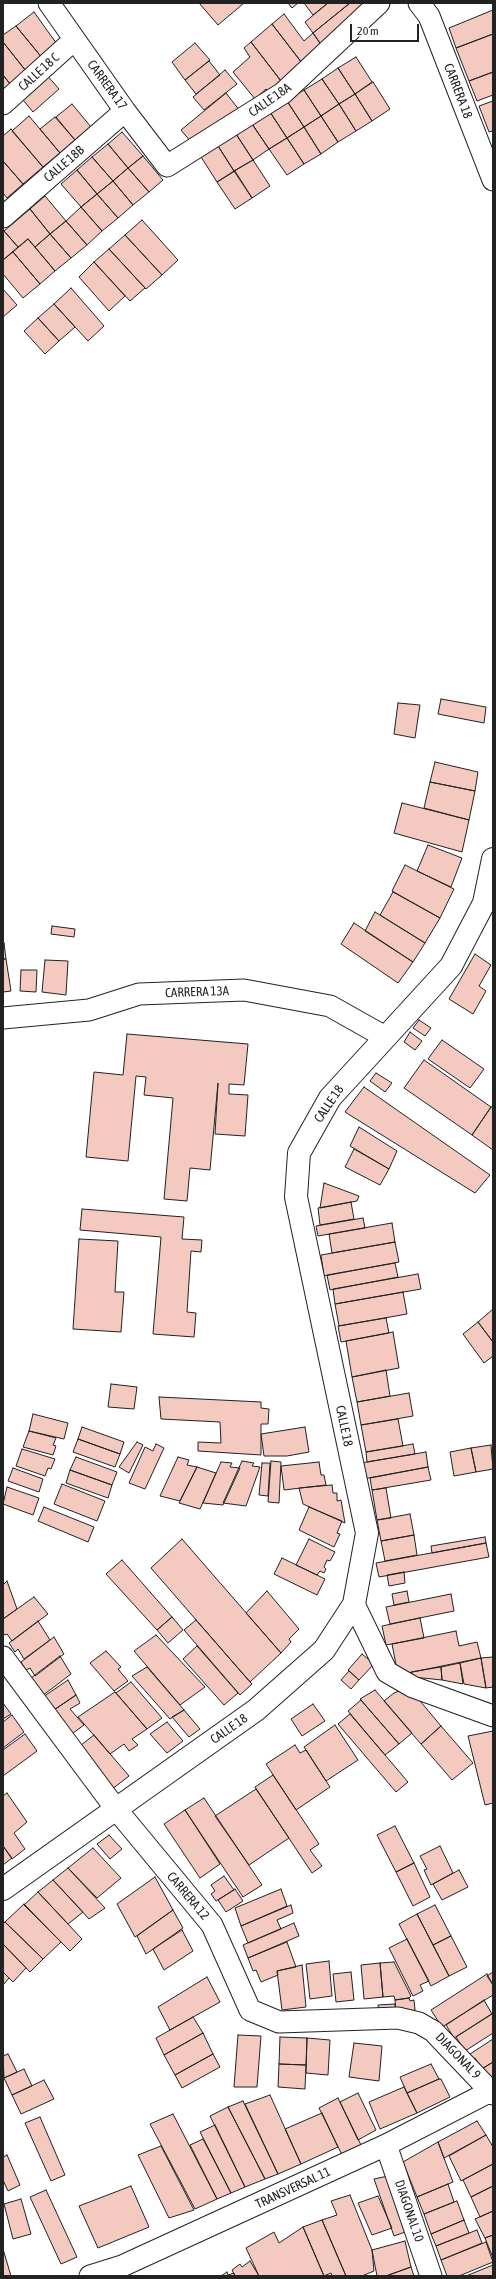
<!DOCTYPE html>
<html>
<head>
<meta charset="utf-8">
<style>
  body { margin:0 }
  #map { position:relative; width:496px; height:2279px; overflow:hidden; background:#fff; font-family:"Asap Condensed",sans-serif }
  canvas { display:block }
  .frame { position:absolute; inset:0; border:4px solid #222; pointer-events:none }
  .scale { position:absolute; left:350px; top:24px; width:69px; height:18px; box-sizing:border-box; border:2px solid #222; border-top:0; padding-left:5px; font-size:12px; line-height:14px; white-space:nowrap; color:#222; -webkit-text-stroke:3px #fff; paint-order:stroke }
</style>
</head>
<body>
<div id="map">
<canvas width="496" height="2279"></canvas>
<div class="frame"></div>
<div class="scale">20 m</div>
</div>
<script>
const g = document.querySelector('canvas').getContext('2d');
g.lineJoin = 'round';
function fill(path, color) { g.fillStyle = color; g.fill(path, 'evenodd'); }
const toPath = rows => new Path2D(rows.map(r => 'M' + r).join(''));
function trace(path, color, width, dash) { g.strokeStyle = color; g.lineWidth = width; g.lineCap = dash ? 'butt' : 'round'; g.setLineDash(dash || []); g.stroke(path); }
function label(font, color, halo, rows, align = 'center') {
  g.font = font + ' "Asap Condensed",sans-serif'; g.lineWidth = 3; g.setLineDash([]); g.textBaseline = 'middle'; g.strokeStyle = halo; g.fillStyle = color; for (const [text, x, y, turn = 0] of rows) {
    g.save(); g.translate(x, y); g.rotate((+turn || 0) * Math.PI / 180); g.textAlign = isNaN(turn) ? turn : align; if (halo) g.strokeText(text, 0, 0); g.fillText(text, 0, 0); g.restore();
  }
}
const building = toPath([
  [199,3,244,3,218,25,199,3],
  [288,3,298,3,292,8,288,3],
  [304,3,328,3,313,15,304,3],
  [328,3,350,3,313,33,305,22,328,3],
  [350,3,363,3,368,9,322,46,313,33,350,3],
  [493,10,493,34,456,48,449,28,493,10],
  [34,12,59,47,43,59,16,26,34,12],
  [284,14,304,41,313,33,322,46,302,63,272,24,284,14],
  [272,24,302,63,281,81,251,42,272,24],
  [16,26,43,59,26,71,3,42,3,35,16,26],
  [493,34,493,72,469,81,456,48,493,34],
  [3,42,26,71,11,85,3,75,3,42],
  [251,42,281,81,268,91,266,89,255,99,233,72,250,57,244,48,251,42],
  [195,43,210,60,185,80,172,62,195,43],
  [356,57,372,82,355,94,338,68,356,57],
  [209,61,220,75,196,94,185,80,209,61],
  [338,68,355,94,339,104,322,79,338,68],
  [225,70,237,84,204,110,193,97,225,70],
  [493,72,493,95,477,101,469,81,493,72],
  [45,73,59,89,33,112,19,95,45,73],
  [3,75,11,85,3,91,3,75],
  [322,79,339,104,321,116,304,90,322,79],
  [373,82,390,109,372,121,355,94,373,82],
  [304,90,321,116,304,127,287,101,304,90],
  [226,93,240,111,196,148,181,130,226,93],
  [355,94,372,121,356,131,339,104,355,94],
  [287,101,304,127,287,138,270,112,287,101],
  [493,101,493,131,489,132,479,106,493,101],
  [72,104,91,127,75,140,56,117,72,104],
  [339,104,356,131,338,142,321,116,339,104],
  [270,112,287,138,269,149,252,124,270,112],
  [29,116,60,153,43,167,12,131,29,116],
  [321,116,338,142,321,154,304,127,321,116],
  [55,117,75,140,60,153,40,129,55,117],
  [252,124,269,149,253,160,236,134,252,124],
  [304,127,321,154,304,164,287,138,304,127],
  [11,129,43,167,23,184,3,161,3,136,11,129],
  [122,132,143,156,128,168,108,144,122,132],
  [236,134,253,160,234,171,218,146,236,134],
  [287,138,304,164,287,175,269,149,287,138],
  [108,144,128,168,113,181,92,157,108,144],
  [218,146,234,171,217,182,201,157,218,146],
  [143,156,163,180,149,192,128,168,143,156],
  [92,157,113,181,97,194,77,170,92,157],
  [253,160,270,186,252,198,234,171,253,160],
  [3,161,23,184,7,198,3,193,3,161],
  [128,168,149,192,133,205,113,181,128,168],
  [77,170,97,194,81,207,61,184,77,170],
  [235,171,252,198,235,209,217,182,235,171],
  [113,181,133,205,118,218,97,194,113,181],
  [97,194,118,218,102,231,81,207,97,194],
  [45,196,66,221,50,234,30,209,45,196],
  [81,207,102,231,87,245,66,221,81,207],
  [30,209,50,234,35,247,28,239,18,247,4,231,30,209],
  [142,220,178,260,162,275,125,235,142,220],
  [66,221,87,245,71,258,50,234,66,221],
  [4,231,18,247,3,260,3,232,4,231],
  [50,234,71,258,55,271,35,247,50,234],
  [125,235,162,275,146,289,109,249,125,235],
  [28,239,55,271,40,284,13,252,28,239],
  [109,249,145,288,130,301,94,262,109,249],
  [13,252,40,284,23,298,3,274,3,260,13,252],
  [94,262,125,296,109,311,79,277,94,262],
  [71,288,104,326,88,341,54,304,71,288],
  [3,289,17,305,3,317,3,289],
  [54,304,75,327,59,341,38,318,54,304],
  [38,318,59,341,45,354,24,331,38,318],
  [441,699,486,707,484,723,438,714,441,699],
  [398,703,420,705,415,738,394,734,398,703],
  [435,762,478,772,475,791,430,782,435,762],
  [430,782,475,791,469,820,424,808,430,782],
  [402,803,469,820,462,852,394,833,402,803],
  [428,845,462,858,451,887,417,871,428,845],
  [405,865,454,889,440,918,392,891,405,865],
  [393,892,440,918,425,943,380,915,393,892],
  [375,912,425,943,413,962,365,931,375,912],
  [354,923,413,962,398,983,341,944,354,923],
  [52,926,75,929,74,937,51,934,52,926],
  [4,943,6,959,3,959,4,943],
  [475,954,491,965,479,986,486,991,473,1014,449,999,475,954],
  [3,959,6,959,11,991,3,992,3,959],
  [45,960,68,961,66,995,42,992,45,960],
  [21,970,37,970,36,992,20,991,21,970],
  [419,1020,431,1028,425,1036,413,1028,419,1020],
  [410,1032,422,1041,415,1050,404,1042,410,1032],
  [127,1034,248,1044,244,1085,229,1084,229,1094,248,1095,245,1136,215,1134,218,1083,210,1170,190,1168,187,1201,164,1199,173,1098,144,1095,146,1077,136,1076,128,1161,86,1157,94,1072,123,1075,127,1034],
  [442,1040,484,1069,470,1088,428,1059,442,1040],
  [424,1060,491,1107,472,1135,404,1088,424,1060],
  [376,1073,392,1083,385,1092,370,1081,376,1073],
  [364,1087,490,1175,475,1193,345,1112,364,1087],
  [491,1107,493,1108,493,1150,472,1135,491,1107],
  [359,1127,397,1151,389,1169,350,1146,359,1127],
  [354,1149,389,1169,380,1185,345,1167,354,1149],
  [324,1183,359,1196,357,1201,320,1208,324,1183],
  [351,1202,354,1219,320,1225,318,1208,351,1202],
  [82,1209,184,1217,182,1239,202,1240,201,1252,191,1251,187,1312,196,1313,194,1337,153,1334,161,1237,80,1230,82,1209],
  [363,1218,365,1228,318,1236,316,1226,363,1218],
  [392,1223,395,1242,332,1253,329,1234,392,1223],
  [79,1239,118,1241,115,1292,124,1292,121,1332,73,1329,79,1239],
  [395,1242,399,1262,324,1276,321,1255,395,1242],
  [395,1263,398,1277,330,1290,327,1275,395,1263],
  [418,1274,421,1289,335,1304,333,1289,418,1274],
  [403,1292,407,1314,339,1326,335,1304,403,1292],
  [493,1309,493,1342,478,1322,493,1309],
  [386,1318,389,1333,341,1342,338,1326,386,1318],
  [478,1322,493,1342,493,1356,484,1363,463,1334,478,1322],
  [393,1332,399,1368,352,1377,346,1341,393,1332],
  [386,1370,390,1396,357,1402,352,1377,386,1370],
  [111,1384,137,1387,134,1409,108,1407,111,1384],
  [409,1393,413,1416,361,1425,357,1402,409,1393],
  [159,1397,261,1402,261,1408,269,1409,268,1424,261,1424,261,1455,198,1451,198,1442,221,1443,220,1422,161,1419,159,1397],
  [33,1414,68,1423,64,1439,29,1431,33,1414],
  [398,1419,403,1446,366,1452,361,1425,398,1419],
  [82,1427,124,1442,120,1454,78,1439,82,1427],
  [305,1427,309,1452,287,1456,264,1456,261,1434,305,1427],
  [29,1431,56,1438,53,1445,56,1446,53,1455,23,1447,29,1431],
  [78,1439,120,1454,115,1467,73,1452,78,1439],
  [137,1442,143,1445,129,1473,119,1467,137,1442],
  [156,1444,164,1448,145,1489,129,1483,145,1447,153,1451,156,1444],
  [413,1444,415,1454,367,1462,366,1452,413,1444],
  [491,1445,493,1469,476,1472,471,1448,491,1445],
  [471,1448,476,1472,454,1476,450,1452,471,1448],
  [22,1449,55,1459,51,1469,48,1468,45,1476,16,1466,22,1449],
  [426,1452,428,1467,363,1479,361,1463,426,1452],
  [76,1457,117,1472,112,1485,70,1470,76,1457],
  [178,1457,189,1460,187,1465,197,1467,180,1501,160,1496,178,1457],
  [242,1461,254,1463,252,1466,260,1467,246,1506,223,1503,242,1461],
  [271,1461,281,1462,279,1503,268,1502,271,1461],
  [221,1462,232,1463,230,1467,240,1468,223,1505,203,1503,221,1462],
  [319,1462,321,1475,324,1475,326,1485,284,1490,281,1466,319,1462],
  [262,1463,270,1463,268,1496,259,1495,262,1463],
  [197,1467,216,1473,200,1509,179,1503,197,1467],
  [428,1467,431,1480,372,1490,370,1478,428,1467],
  [13,1468,43,1479,39,1492,8,1481,13,1468],
  [70,1470,112,1485,108,1498,66,1483,70,1470],
  [62,1484,105,1501,97,1521,54,1504,62,1484],
  [332,1485,333,1493,337,1493,337,1501,341,1500,345,1523,303,1504,299,1488,332,1485],
  [7,1487,39,1498,33,1515,3,1504,7,1487],
  [386,1488,391,1518,377,1520,372,1490,386,1488],
  [44,1507,94,1527,88,1542,38,1521,44,1507],
  [309,1507,342,1521,337,1533,340,1534,334,1547,299,1530,309,1507],
  [410,1514,414,1535,381,1541,377,1520,410,1514],
  [414,1535,417,1555,385,1561,381,1541,414,1535],
  [485,1537,486,1543,432,1553,431,1546,485,1537],
  [182,1539,281,1653,250,1682,151,1568,182,1539],
  [309,1539,335,1552,330,1561,327,1560,324,1567,326,1569,324,1573,320,1571,317,1575,296,1565,309,1539],
  [486,1543,489,1557,379,1577,376,1563,486,1543],
  [282,1558,325,1579,317,1595,274,1574,282,1558],
  [122,1560,172,1617,157,1630,106,1574,122,1560],
  [404,1572,405,1583,389,1586,387,1575,404,1572],
  [7,1581,17,1609,3,1619,3,1585,7,1581],
  [267,1591,299,1629,289,1639,291,1642,281,1653,246,1613,267,1591],
  [407,1591,409,1602,394,1605,392,1594,407,1591],
  [451,1594,454,1611,390,1624,386,1607,451,1594],
  [34,1597,48,1614,12,1641,7,1634,5,1635,3,1633,3,1619,34,1597],
  [172,1617,183,1630,168,1643,157,1630,172,1617],
  [420,1618,424,1638,386,1645,382,1626,420,1618],
  [196,1620,252,1684,240,1695,184,1630,196,1620],
  [38,1621,50,1640,24,1659,18,1649,15,1652,9,1643,38,1621],
  [456,1631,459,1646,477,1642,481,1658,398,1675,392,1644,456,1631],
  [156,1635,205,1687,180,1705,134,1651,156,1635],
  [54,1637,64,1654,35,1676,30,1668,26,1670,21,1662,54,1637],
  [197,1646,238,1693,224,1705,183,1659,197,1646],
  [106,1651,121,1667,118,1669,128,1681,114,1691,90,1663,106,1651],
  [362,1654,374,1664,359,1680,348,1670,362,1654],
  [60,1656,71,1674,42,1696,31,1678,60,1656],
  [493,1657,493,1687,486,1688,481,1658,493,1657],
  [481,1658,486,1688,464,1684,460,1663,481,1658],
  [460,1663,463,1684,442,1680,441,1667,460,1663],
  [147,1667,184,1710,170,1719,132,1676,147,1667],
  [441,1667,442,1680,413,1677,411,1672,441,1667],
  [349,1671,359,1680,351,1689,341,1680,349,1671],
  [68,1680,76,1695,51,1712,43,1697,68,1680],
  [131,1682,162,1718,147,1729,116,1693,131,1682],
  [404,1689,410,1689,441,1726,421,1744,384,1701,394,1693,404,1689],
  [375,1690,412,1733,399,1744,360,1699,375,1690],
  [115,1692,147,1729,132,1739,138,1745,129,1751,124,1744,110,1754,78,1717,115,1692],
  [76,1695,80,1703,70,1709,84,1725,69,1736,51,1712,76,1695],
  [361,1700,399,1744,385,1755,348,1711,361,1700],
  [3,1703,11,1714,3,1719,3,1703],
  [313,1704,325,1721,302,1736,291,1719,313,1704],
  [184,1710,200,1729,189,1737,172,1717,184,1710],
  [350,1714,408,1782,396,1792,338,1724,350,1714],
  [12,1715,24,1732,3,1748,3,1722,12,1715],
  [167,1722,183,1741,167,1753,150,1734,167,1722],
  [335,1725,358,1760,326,1781,304,1747,335,1725],
  [441,1726,473,1763,452,1780,421,1744,441,1726],
  [493,1731,493,1803,485,1805,468,1736,493,1731],
  [25,1734,37,1751,3,1776,3,1750,25,1734],
  [94,1735,129,1776,111,1790,76,1749,94,1735],
  [295,1745,300,1753,306,1750,330,1787,296,1810,266,1764,295,1745],
  [273,1775,319,1844,310,1850,322,1866,312,1873,255,1787,273,1775],
  [256,1789,289,1838,249,1865,215,1816,256,1789],
  [7,1793,27,1822,14,1833,25,1849,12,1859,3,1846,3,1796,7,1793],
  [204,1798,262,1885,243,1897,185,1810,204,1798],
  [185,1810,220,1864,200,1878,164,1824,185,1810],
  [395,1826,414,1863,396,1872,377,1835,395,1826],
  [109,1835,122,1849,110,1859,97,1844,109,1835],
  [3,1846,12,1858,3,1865,3,1846],
  [440,1846,453,1873,431,1885,424,1870,427,1869,420,1856,440,1846],
  [93,1848,121,1878,97,1898,68,1868,93,1848],
  [414,1863,430,1897,413,1906,396,1872,414,1863],
  [68,1868,105,1908,89,1919,53,1880,68,1868],
  [459,1870,468,1887,442,1900,433,1884,459,1870],
  [224,1876,234,1890,216,1901,211,1894,215,1891,211,1885,224,1876],
  [155,1877,173,1910,135,1937,117,1904,155,1877],
  [53,1880,83,1912,68,1924,38,1892,53,1880],
  [235,1889,243,1901,226,1912,218,1900,235,1889],
  [281,1889,287,1906,241,1926,235,1908,281,1889],
  [38,1892,82,1939,70,1951,24,1905,38,1892],
  [24,1904,61,1942,43,1959,5,1922,24,1904],
  [291,1905,293,1913,277,1920,281,1929,248,1943,241,1926,291,1905],
  [435,1905,451,1936,433,1945,417,1914,435,1905],
  [173,1910,183,1928,146,1954,137,1936,173,1910],
  [417,1914,449,1976,431,1986,399,1924,417,1914],
  [5,1922,43,1959,30,1972,3,1944,3,1924,5,1922],
  [294,1923,299,1936,248,1958,243,1945,294,1923],
  [182,1930,193,1951,164,1970,153,1949,182,1930],
  [451,1936,467,1967,449,1976,433,1945,451,1936],
  [407,1939,429,1981,420,1985,423,1991,413,1996,389,1948,407,1939],
  [287,1942,296,1967,277,1971,278,1975,261,1982,256,1970,253,1971,248,1958,287,1942],
  [3,1944,26,1968,13,1982,3,1972,3,1944],
  [329,1961,332,1996,310,1999,306,1964,329,1961],
  [394,1962,411,1996,409,1998,395,2000,394,1996,383,1997,380,1963,394,1962],
  [380,1963,383,1997,364,1999,361,1965,380,1963],
  [302,1965,306,2007,282,2010,277,1971,302,1965],
  [3,1972,9,1978,3,1985,3,1972],
  [351,1972,354,2000,336,2002,333,1974,351,1972],
  [493,1972,493,1985,487,1976,493,1972],
  [487,1974,493,1985,493,1995,442,2027,431,2010,487,1974],
  [207,1977,220,2002,170,2030,158,2007,207,1977],
  [409,1998,410,2001,414,2000,415,2010,396,2014,395,2000,409,1998],
  [484,2000,492,2014,454,2038,446,2025,484,2000],
  [395,2004,396,2014,379,2016,378,2005,395,2004],
  [493,2013,493,2033,465,2051,456,2037,493,2013],
  [193,2017,203,2033,164,2055,156,2038,193,2017],
  [203,2033,213,2054,175,2075,164,2055,203,2033],
  [238,2035,261,2036,257,2087,234,2087,238,2035],
  [280,2037,307,2038,306,2065,279,2064,280,2037],
  [307,2038,330,2040,328,2075,306,2073,307,2038],
  [493,2039,493,2062,482,2069,475,2058,471,2061,467,2056,493,2039],
  [354,2043,382,2046,379,2081,349,2077,354,2043],
  [8,2054,17,2072,4,2078,3,2056,8,2054],
  [213,2054,220,2067,182,2088,175,2075,213,2054],
  [493,2062,493,2091,480,2070,493,2062],
  [279,2064,306,2065,305,2089,278,2087,279,2064],
  [431,2064,439,2079,407,2093,400,2077,431,2064],
  [24,2069,32,2086,12,2095,4,2078,24,2069],
  [439,2079,441,2079,450,2097,417,2113,407,2093,439,2079],
  [44,2080,54,2099,21,2114,12,2095,44,2080],
  [404,2087,417,2113,380,2129,369,2102,404,2087],
  [358,2093,376,2130,358,2140,340,2102,358,2093],
  [270,2095,301,2164,278,2174,245,2104,270,2095],
  [338,2098,361,2145,342,2155,319,2108,338,2098],
  [243,2101,278,2174,265,2179,228,2107,243,2101],
  [228,2107,265,2179,245,2187,210,2116,228,2107],
  [322,2113,338,2147,301,2164,285,2129,322,2113],
  [173,2114,217,2199,195,2209,150,2124,173,2114],
  [40,2117,65,2175,51,2181,25,2123,40,2117],
  [477,2121,486,2135,444,2158,438,2142,477,2121],
  [215,2125,245,2187,231,2193,200,2132,215,2125],
  [486,2135,493,2147,493,2164,461,2181,449,2156,486,2135],
  [203,2139,231,2193,217,2199,190,2145,203,2139],
  [438,2142,453,2182,417,2197,403,2162,438,2142],
  [161,2146,194,2210,169,2218,138,2155,161,2146],
  [7,2155,20,2185,8,2191,3,2180,3,2157,7,2155],
  [493,2164,493,2186,471,2197,463,2180,493,2164],
  [388,2176,408,2231,394,2236,374,2179,388,2176],
  [448,2184,454,2202,424,2214,417,2197,448,2184],
  [131,2186,149,2227,98,2248,79,2206,131,2186],
  [493,2186,493,2211,480,2217,471,2197,493,2186],
  [46,2190,77,2257,61,2264,30,2197,46,2190],
  [350,2195,372,2250,374,2271,362,2276,346,2276,322,2220,337,2215,331,2201,350,2195],
  [378,2196,392,2228,372,2235,358,2203,378,2196],
  [21,2199,31,2234,13,2239,4,2204,21,2199],
  [457,2201,464,2220,431,2234,424,2214,457,2201],
  [493,2211,493,2235,485,2238,475,2219,493,2211],
  [322,2220,346,2276,332,2276,331,2273,324,2276,303,2227,322,2220],
  [464,2220,469,2233,436,2246,431,2234,464,2220],
  [303,2227,324,2276,259,2276,246,2248,274,2232,279,2243,303,2227],
  [477,2230,482,2243,441,2260,436,2246,477,2230],
  [493,2235,493,2258,485,2238,493,2235],
  [405,2241,411,2267,386,2276,377,2276,372,2250,405,2241],
  [486,2242,493,2262,459,2276,447,2276,441,2260,486,2242],
  [3,2249,11,2276,3,2276,3,2249],
  [250,2261,259,2276,235,2276,232,2270,240,2264,242,2267,250,2261],
  [493,2265,493,2276,466,2276,493,2265],
  [411,2267,414,2276,386,2276,411,2267],
  [227,2272,228,2275,234,2273,235,2276,221,2276,227,2272]
]);
fill(building, '#f3c9c0');
trace(building, '#222', 1);
const minor = toPath([
  [49,3,125,111,167,166,283,93,379,3],
  [419,3,429,16,493,180],
  [3,104,74,40],
  [3,217,125,111],
  [3,1018,89,1010,139,994,244,990,330,1006,385,1037],
  [354,1604,387,1672,413,1687,493,1716],
  [3,1657,116,1809,212,1925,250,2010,279,2022,398,2018,419,2023,433,2031,493,2094],
  [386,2145,431,2276],
  [90,2276,122,2266,386,2145,491,2091]
]);
const secondary = toPath([
  [3,1889,256,1710,324,1650,354,1604,367,1533,296,1197,299,1153,330,1098,451,966,484,903,493,859]
]);
trace(minor, '#222', 23);
trace(secondary, '#222', 24);
trace(minor, '#fff', 21);
trace(secondary, '#fff', 22);
label('13px', '#222', '#fff', [
  ["CALLE 18 C",39,72,-42],
  ["CARRERA 17",107,85,54],
  ["CARRERA 18",458,91,69],
  ["CALLE 18A",270,100,-35],
  ["CALLE 18B",64,164,-41],
  ["CARRERA 13A",197,992,-2],
  ["CALLE 18",329,1104,-56],
  ["CALLE 18",344,1426,78],
  ["CALLE 18",229,1729,-35],
  ["CARRERA 12",188,1896,50],
  ["DIAGONAL 9",458,2056,46],
  ["TRANSVERSAL 11",293,2188,-25],
  ["DIAGONAL 10",409,2211,71]
]);
</script>
</body>
</html>
